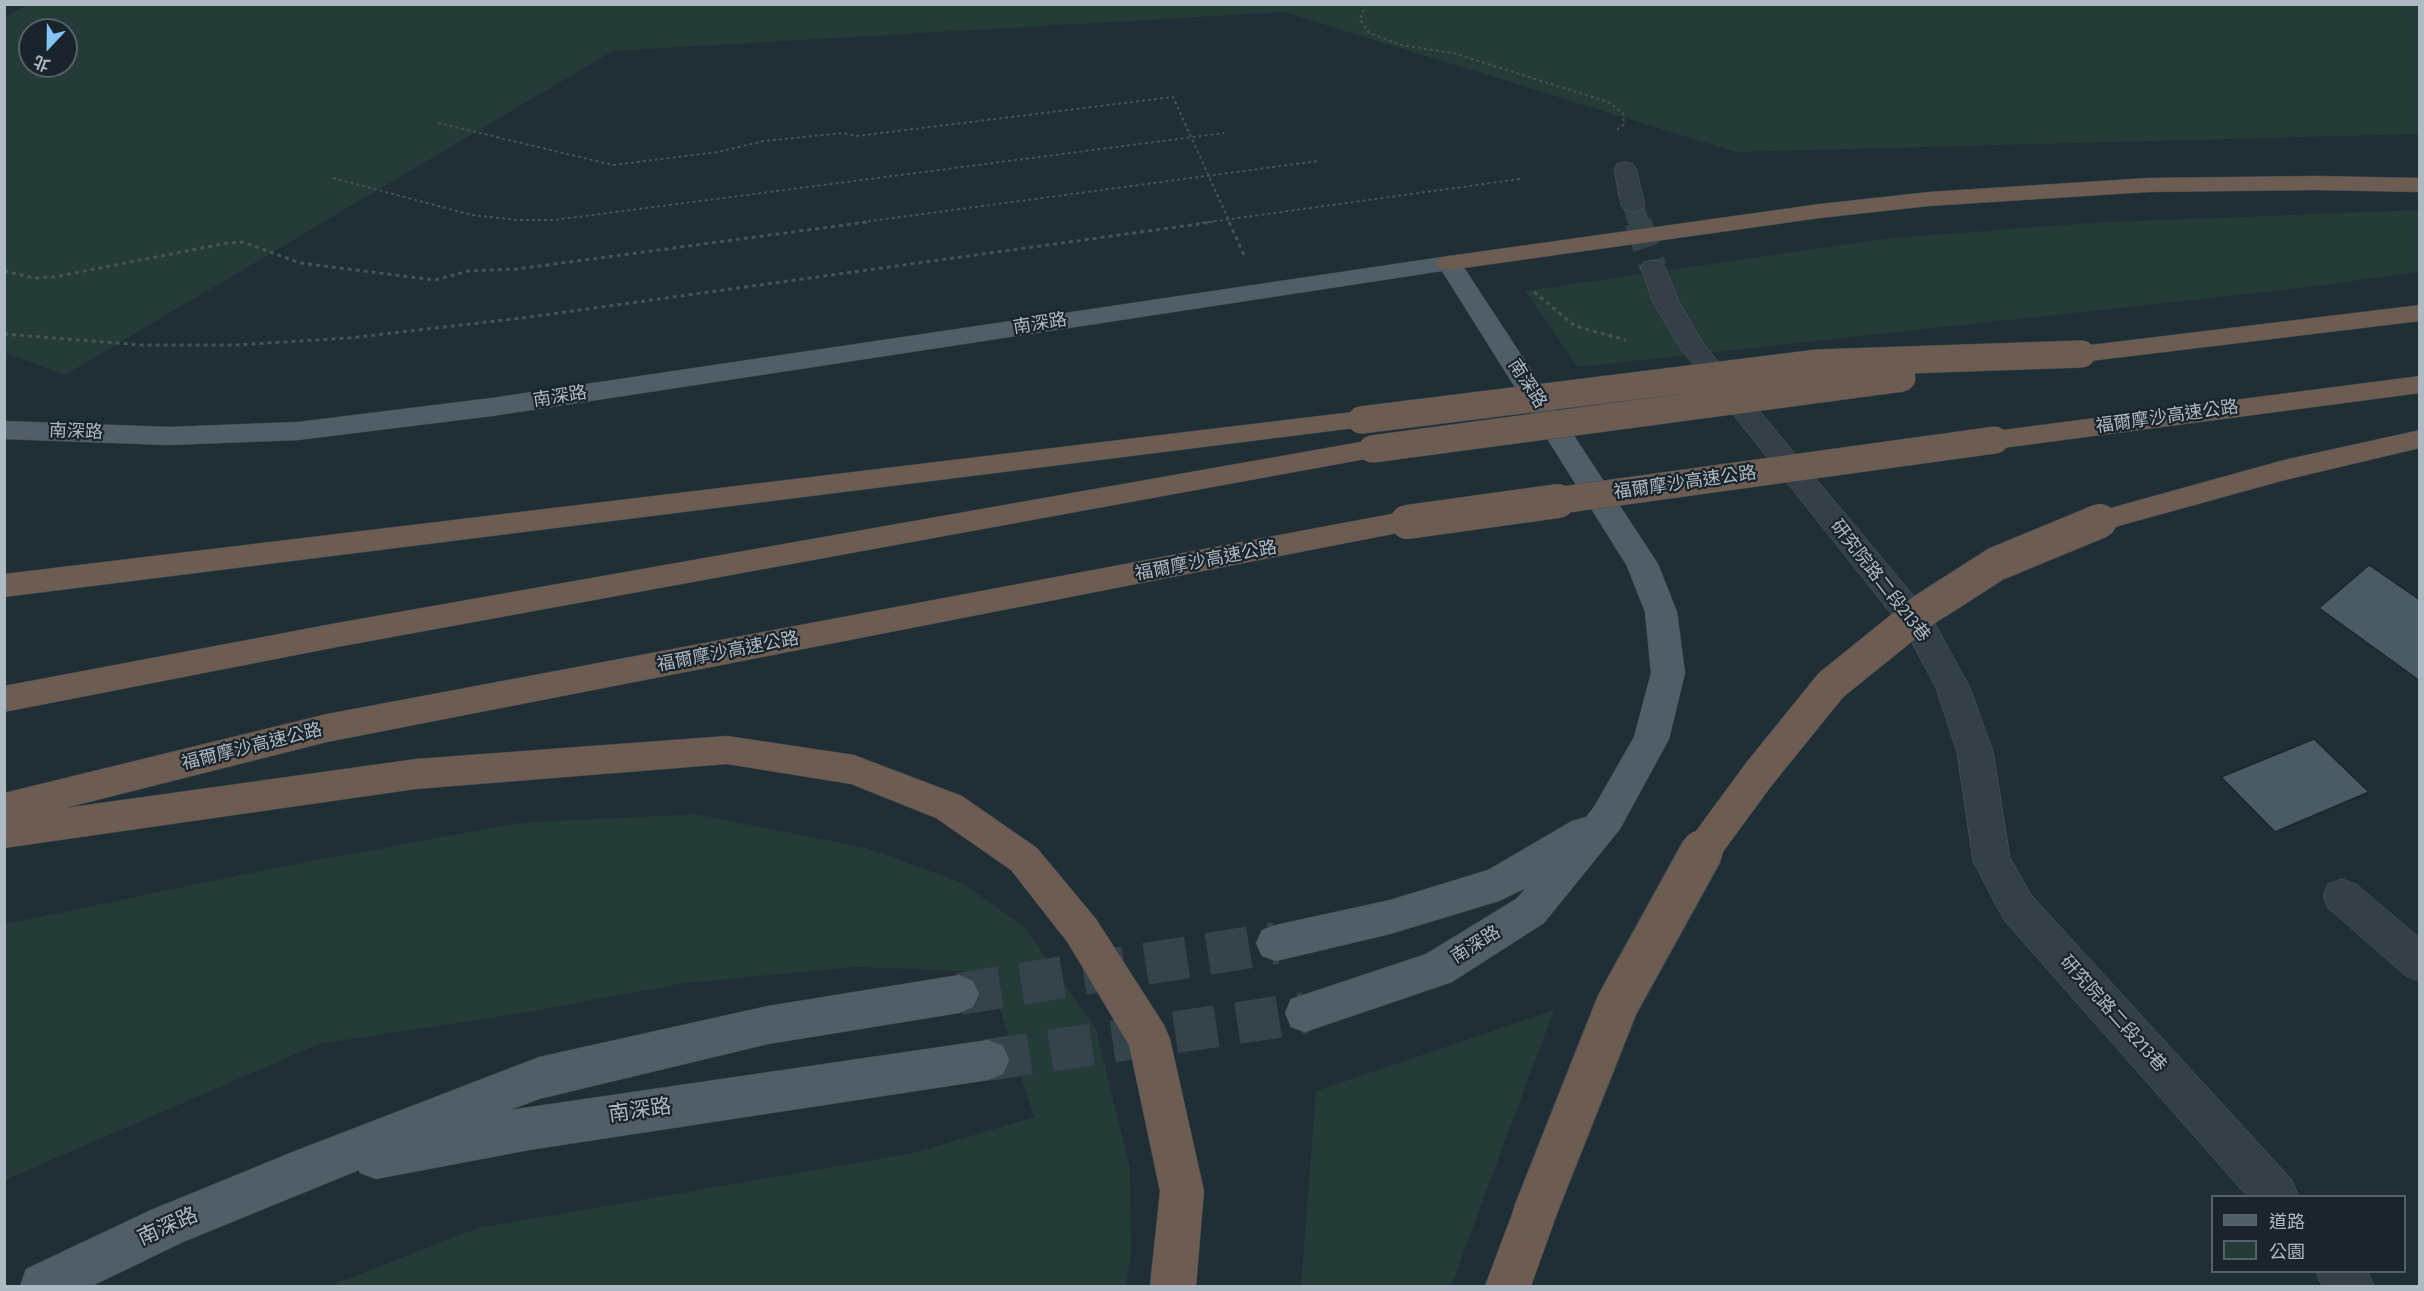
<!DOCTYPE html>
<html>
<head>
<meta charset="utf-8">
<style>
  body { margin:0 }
  #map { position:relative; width:2424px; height:1291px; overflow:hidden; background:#202e36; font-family:"Fira Sans Condensed","Noto Sans TC",sans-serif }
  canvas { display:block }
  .frame { position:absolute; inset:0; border:6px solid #aebac3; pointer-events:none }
  .legend { position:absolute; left:2211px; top:1195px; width:195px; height:78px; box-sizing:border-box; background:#19242b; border:2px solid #556068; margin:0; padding:8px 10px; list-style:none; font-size:18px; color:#aebac3 }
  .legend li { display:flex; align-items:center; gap:12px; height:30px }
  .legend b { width:30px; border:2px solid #556068 }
  .north { position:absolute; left:18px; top:18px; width:60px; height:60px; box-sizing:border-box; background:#19242b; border:2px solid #556068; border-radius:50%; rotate:202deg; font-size:16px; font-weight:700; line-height:24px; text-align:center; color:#aebac3 }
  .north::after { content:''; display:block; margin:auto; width:21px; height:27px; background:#82c4f4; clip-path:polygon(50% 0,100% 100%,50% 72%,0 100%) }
</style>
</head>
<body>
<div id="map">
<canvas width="2424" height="1291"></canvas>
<div class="frame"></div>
<ul class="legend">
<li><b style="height:8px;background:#515e67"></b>道路</li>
<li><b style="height:16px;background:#253b37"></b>公園</li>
</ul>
<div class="north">北</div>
</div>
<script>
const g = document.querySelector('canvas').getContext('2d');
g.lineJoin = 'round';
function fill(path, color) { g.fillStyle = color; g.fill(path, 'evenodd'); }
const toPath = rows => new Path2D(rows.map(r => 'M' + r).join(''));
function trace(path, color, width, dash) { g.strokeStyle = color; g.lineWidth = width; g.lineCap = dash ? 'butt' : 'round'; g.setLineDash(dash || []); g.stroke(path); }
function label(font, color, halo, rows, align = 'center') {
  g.font = font + ' "Fira Sans Condensed","Noto Sans TC",sans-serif'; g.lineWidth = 4.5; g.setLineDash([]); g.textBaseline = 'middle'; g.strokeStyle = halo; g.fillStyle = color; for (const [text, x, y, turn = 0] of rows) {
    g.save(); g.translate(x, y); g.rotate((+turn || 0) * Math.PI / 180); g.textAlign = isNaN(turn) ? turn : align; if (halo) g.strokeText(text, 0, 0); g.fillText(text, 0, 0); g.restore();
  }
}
fill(toPath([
  [26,5,2419,5,2419,134,1735,152,1284,12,613,51,65,375,5,353,5,17],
  [30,30,66,30,66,66,30,66],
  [2419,210,2419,272,2302,288,1578,367,1525,291,1883,239,2086,223],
  [696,814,867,848,963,883,1025,928,1096,1029,1130,1167,1131,1254,1126,1286,329,1286,478,1228,913,1153,1034,1117,988,972,856,967,685,983,523,1013,319,1044,5,1180,5,924,269,869,518,823],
  [1554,1010,1451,1286,1301,1286,1316,1091]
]), '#253b37');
const building = toPath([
  [2369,565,2420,600,2420,681,2319,608,2369,565],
  [2314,739,2369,792,2275,832,2221,777,2314,739]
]);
fill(building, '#4b5b65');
trace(building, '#1b262d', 1.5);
trace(toPath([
  [1633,205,1639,223]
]), '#35434b', 21, [21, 10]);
trace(toPath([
  [1638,222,1653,267]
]), '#35434b', 27, [27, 14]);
trace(toPath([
  [959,994,1276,943],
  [988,1060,1305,1013]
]), '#35434b', 42, [42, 21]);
const minor = toPath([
  [1625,162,1633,164,1636,169,1645,205,1641,210,1633,212,1625,210,1621,205,1614,169,1617,164,1625,162],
  [1653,260,1662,262,1665,267,1679,302,1702,342,1932,618,1970,688,1993,752,2010,858,2032,896,2292,1180,2298,1196,2247,1196,2004,920,1973,861,1957,752,1936,688,1908,635,1678,345,1653,302,1641,267,1644,262,1653,260],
  [2342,879,2356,884,2420,938,2420,981,2406,976,2328,908,2323,896,2328,884,2342,879],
  [2316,1272,2368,1272,2374,1286,2322,1286,2316,1272]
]);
const major = toPath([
  [1449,256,1458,258,1461,263,1658,564,1677,612,1685,673,1669,739,1620,829,1544,923,1452,982,1305,1032,1291,1027,1285,1013,1291,999,1426,954,1516,899,1526,888,1499,901,1390,934,1276,961,1262,956,1256,943,1262,930,1276,925,1390,900,1488,870,1572,821,1586,817,1594,807,1634,737,1651,673,1645,612,1627,566,1442,271,492,416,298,440,169,445,4,439,4,421,169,427,298,422,492,398,1449,256],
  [959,975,973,981,979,994,973,1007,959,1013,768,1044,539,1099,510,1110,988,1040,1003,1046,1009,1060,1003,1074,988,1080,529,1150,376,1179,360,1173,359,1170,183,1242,92,1286,20,1286,26,1269,151,1210,295,1151,539,1057,768,1006,959,975]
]);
const highway = toPath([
  [2316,176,2420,178,2420,192,2316,190,2148,192,1929,206,1820,218,1449,270,1440,268,1437,263,1440,258,1449,256,1820,204,1929,192,2148,178,2316,176],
  [2420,305,2420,321,2082,362,2073,360,2069,354,2073,348,2082,346,2420,305],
  [2420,376,2420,393,1995,449,1985,447,1981,440,1985,433,1995,431,2420,376],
  [1361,411,1371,414,1375,420,1371,426,4,597,4,574,1361,411],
  [2420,430,2420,448,2285,480,2100,531,2089,528,2085,521,2089,514,2284,460,2420,430],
  [1372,440,1382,442,1386,449,1382,456,337,647,4,712,4,686,337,623,1372,440],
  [1407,511,1418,515,1422,522,1418,529,327,742,65,808,416,759,727,736,854,755,962,796,1037,848,1096,919,1164,1025,1170,1039,1204,1191,1196,1286,1150,1286,1160,1191,1129,1045,1068,943,1011,870,936,818,851,784,727,764,416,789,4,848,4,793,327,714,1407,511],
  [1534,1191,1550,1198,1557,1214,1531,1286,1485,1286,1518,1198,1534,1191]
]);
trace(minor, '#515d64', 1);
trace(major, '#404b53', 1);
trace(highway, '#3e4a51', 1);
trace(toPath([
  [1366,4,1360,19,1369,33,1401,45,1453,53,1608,102,1623,113,1624,124,1617,130],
  [438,123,613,165,718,152,764,141,843,133,857,136,1173,97,1230,223],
  [333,178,472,215,517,220,554,220,1224,133],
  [856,223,1318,161],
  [1202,223,1520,179]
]), '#425654', 2, [3, 3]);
trace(toPath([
  [1229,222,1244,255],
  [4,271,34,278,54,277,227,243,243,242,300,263,435,280,468,271,517,269,867,222],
  [1534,292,1575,326,1626,340],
  [4,334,142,345,236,345,349,338,522,318,1213,222]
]), '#425654', 3, [4, 4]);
fill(minor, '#343f47');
fill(major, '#515e67');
fill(highway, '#6c5c51');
const highwayBridgeFar2 = toPath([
  [1361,420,1818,363,2082,354],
  [1372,449,1902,378],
  [1547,502,1995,440]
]);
const highwayBridgeFar1 = toPath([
  [1407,522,1558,501],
  [1701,853,1759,774,1831,685,1924,610,1996,564,2100,521]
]);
const highwayBridge = toPath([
  [1534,1214,1617,1005,1702,851]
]);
trace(highwayBridgeFar2, '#3e4a51', 28, []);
trace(highwayBridgeFar1, '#3e4a51', 35, []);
trace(highwayBridge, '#3e4a51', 44, []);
trace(highwayBridgeFar2, '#6c5c51', 27);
trace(highwayBridgeFar1, '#6c5c51', 34);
trace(highwayBridge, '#6c5c51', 42);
label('18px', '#aebac3', '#19242b', [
  ["南深路",1040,324,-9],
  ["南深路",1527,384,57],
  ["南深路",560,397,-9],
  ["福爾摩沙高速公路",2167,417,-8],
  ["南深路",76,432,2],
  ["福爾摩沙高速公路",1685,483,-8],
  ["福爾摩沙高速公路",1206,561,-11],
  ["研究院路二段213巷",1880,581,52],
  ["福爾摩沙高速公路",728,652,-11],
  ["福爾摩沙高速公路",252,747,-14],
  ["南深路",1476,945,-32],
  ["研究院路二段213巷",2113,1014,48]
]);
label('21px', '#aebac3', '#19242b', [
  ["南深路",640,1111,-8],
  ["南深路",168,1227,-24]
]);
</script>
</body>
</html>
